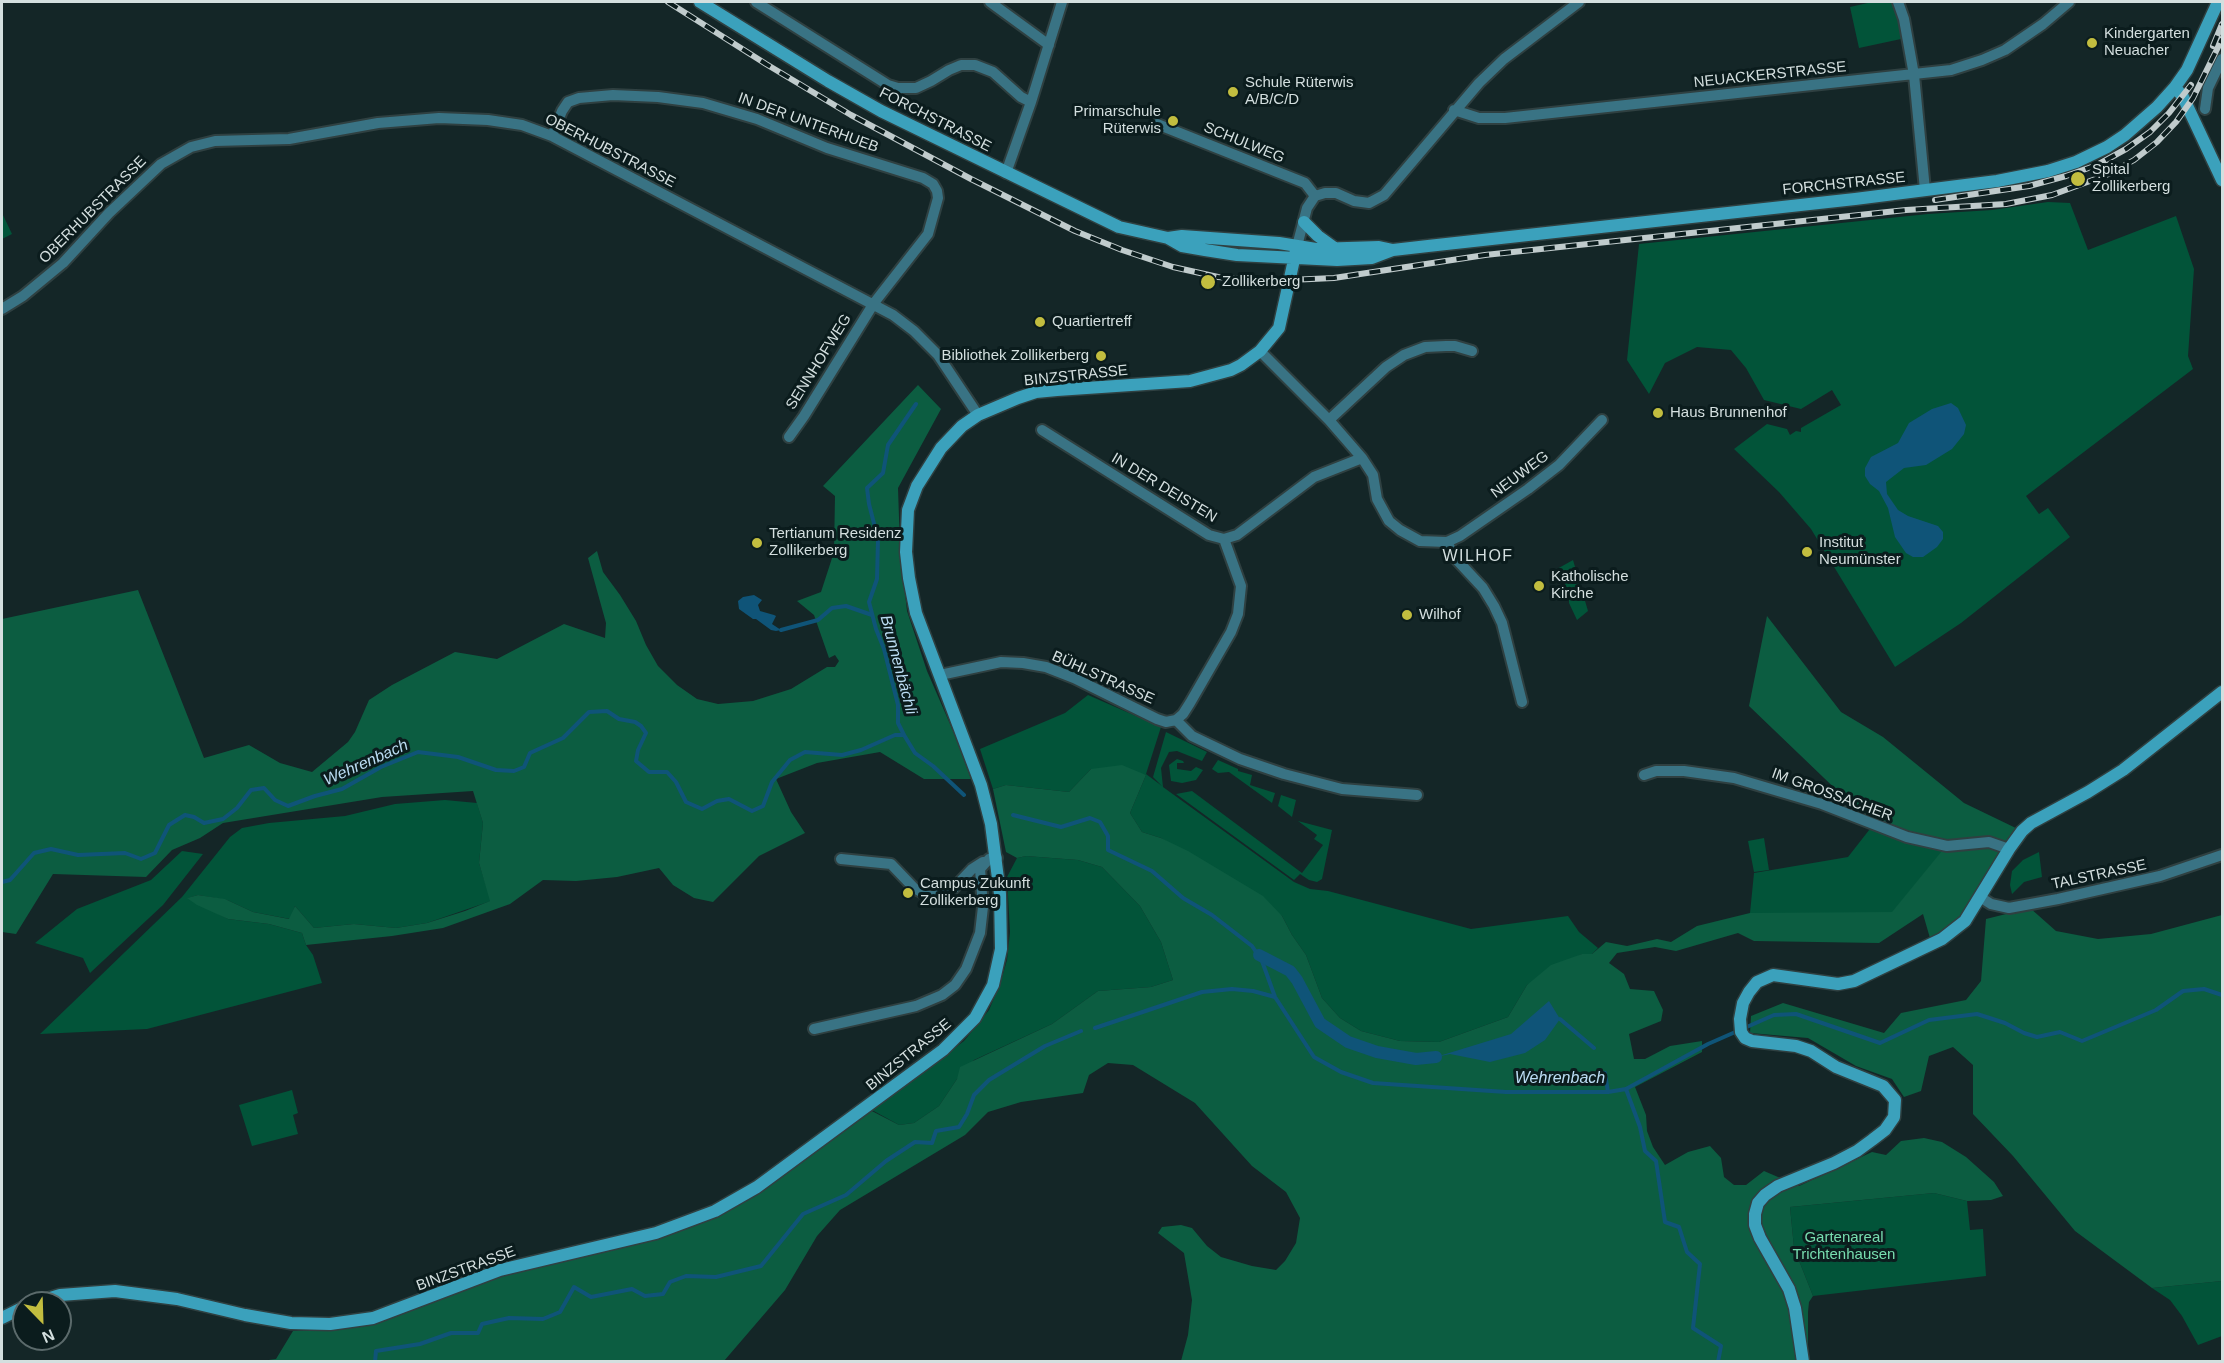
<!DOCTYPE html>
<html>
<head>
<meta charset="utf-8">
<style>
  body { margin:0 }
  #map { position:relative; width:2224px; height:1363px; overflow:hidden; background:#142627; font-family:Arial,sans-serif }
  canvas { display:block }
  .frame { position:absolute; inset:0; border:3px solid #d4dfdf; pointer-events:none }
  .north { position:absolute; left:12px; top:1291px; width:60px; height:60px; box-sizing:border-box; background:#0b1c1d; border:2px solid #5b6a6b; border-radius:50%; rotate:157deg; font-size:16px; font-weight:700; line-height:24px; text-align:center; color:#d4dfdf }
  .north::after { content:''; display:block; margin:auto; width:21px; height:27px; background:#c2bd3f; clip-path:polygon(50% 0,100% 100%,50% 72%,0 100%) }
</style>
</head>
<body>
<div id="map">
<canvas width="2224" height="1363"></canvas>
<div class="frame"></div>
<div class="north">N</div>
</div>
<script>
const g = document.querySelector('canvas').getContext('2d');
g.lineJoin = 'round';
function fill(path, color) { g.fillStyle = color; g.fill(path, 'evenodd'); }
const toPath = rows => new Path2D(rows.map(r => 'M' + r).join(''));
function trace(path, color, width, dash) { g.strokeStyle = color; g.lineWidth = width; g.lineCap = dash ? 'butt' : 'round'; g.setLineDash(dash || []); g.stroke(path); }
function label(font, color, halo, rows, align = 'center') {
  g.font = font + ' Arial,sans-serif'; g.lineWidth = 6; g.setLineDash([]); g.textBaseline = 'middle'; g.strokeStyle = halo; g.fillStyle = color; for (const [text, x, y, turn = 0] of rows) {
    g.save(); g.translate(x, y); g.rotate((+turn || 0) * Math.PI / 180); g.textAlign = isNaN(turn) ? turn : align; if (halo) g.strokeText(text, 0, 0); g.fillText(text, 0, 0); g.restore();
  }
}
fill(toPath([
  [1872,2,1893,2,1902,34,1901,39,1859,48,1850,7],
  [2048,202,2070,203,2088,250,2176,216,2194,269,2188,356,2193,369,2026,496,2039,514,2048,508,2070,537,1961,623,1895,667,1811,529,1779,492,1734,449,1767,424,1787,429,1790,435,1796,431,1801,432,1801,428,1841,405,1832,390,1801,409,1764,400,1746,368,1731,350,1697,347,1665,363,1649,394,1627,360,1639,244,1928,214,1992,210],
  [2,213,12,234,2,239],
  [1573,560,1588,611,1577,620,1569,603,1569,593,1557,569],
  [1088,695,1161,727,1146,774,1162,786,1153,777,1166,732,1207,752,1202,761,1177,751,1169,752,1161,768,1163,787,1294,882,1310,889,1328,891,1471,929,1568,916,1579,932,1598,948,1592,954,1582,954,1527,985,1508,1017,1439,1042,1400,1041,1361,1031,1340,1018,1322,998,1306,955,1292,935,1282,916,1161,838,1142,832,1130,813,1146,775,1091,769,1069,792,1006,785,993,789,980,749,1065,713],
  [1177,759,1183,761,1184,763,1177,763,1177,769,1191,771,1196,767,1203,770,1196,780,1182,783,1171,781,1169,765],
  [1218,760,1238,769,1238,771,1252,775,1250,785,1275,793,1272,803,1229,772,1218,773,1212,769],
  [1192,791,1302,873,1323,845,1314,839,1317,835,1298,821,1332,830,1322,879,1317,882,1309,880,1300,874,1294,880,1176,794],
  [1281,795,1296,800,1292,817,1278,806],
  [445,800,477,803,483,823,479,863,491,901,427,923,396,928,354,924,314,928,295,906,290,919,253,912,227,900,198,895,188,898,228,919,269,924,302,933,306,945,313,955,322,983,147,1029,40,1034,182,897,230,837,242,828,269,823,345,816,395,804],
  [1873,825,1947,846,1892,913,1750,913,1754,873,1848,857],
  [1764,838,1769,870,1754,872,1748,841],
  [182,851,203,854,163,905,90,973,83,958,35,943,77,909,151,880],
  [2039,852,2042,877,2024,882,2012,894,2010,885,2012,871,2023,860],
  [1026,856,1078,860,1102,867,1140,906,1161,942,1173,980,1151,987,1098,991,1052,1024,974,1060,957,1079,939,1106,914,1123,899,1125,872,1110,964,1041,989,1010,1000,984,1007,960,1010,932,1007,877,1017,858],
  [292,1090,298,1113,293,1115,298,1134,252,1146,239,1105],
  [1934,1193,1967,1201,1970,1230,1983,1229,1986,1276,1813,1296,1794,1248,1790,1207],
  [2222,1281,2222,1336,2198,1345,2182,1316,2170,1300,2152,1288]
]), '#025439');
fill(toPath([
  [918,385,941,409,898,488,900,547,907,611,927,671,960,747,971,779,924,779,880,752,817,763,776,779,791,812,805,833,759,856,713,902,694,898,673,885,659,868,617,877,576,881,543,880,510,904,443,928,392,936,306,945,302,933,269,924,228,919,197,905,187,898,198,895,225,899,253,912,289,919,295,906,314,928,354,924,396,928,427,923,465,911,490,901,479,863,483,823,473,791,382,797,223,823,200,838,172,850,146,877,53,874,16,934,2,932,2,619,138,590,204,758,249,745,280,763,312,772,348,742,355,732,369,700,392,685,455,652,497,659,564,624,605,638,606,623,588,558,597,551,603,572,620,595,636,621,646,645,658,666,677,685,697,699,718,704,753,701,791,689,827,667,835,667,839,661,835,655,829,658,814,615,797,601,821,592,834,552,835,496,823,486],
  [1767,616,1841,712,1883,737,1964,803,2022,831,1972,912,1932,945,1923,914,1879,943,1754,941,1738,933,1676,951,1655,947,1617,953,1609,963,1624,974,1630,989,1654,991,1663,1010,1661,1021,1629,1034,1634,1059,1645,1059,1670,1046,1702,1041,1702,1052,1635,1087,1646,1115,1647,1131,1653,1147,1665,1165,1688,1152,1710,1146,1721,1158,1724,1177,1734,1185,1746,1185,1764,1171,1799,1186,1872,1152,1886,1155,1901,1141,1924,1138,1942,1142,1966,1157,1994,1182,2003,1196,1991,1200,1967,1201,1934,1193,1790,1207,1794,1248,1813,1296,1809,1302,1808,1312,1808,1361,1181,1361,1188,1335,1192,1300,1184,1253,1158,1233,1162,1227,1181,1225,1192,1228,1207,1246,1221,1257,1252,1266,1276,1270,1285,1261,1296,1243,1300,1218,1286,1192,1252,1166,1195,1103,1133,1065,1108,1063,1089,1075,1083,1093,1021,1102,988,1112,965,1135,840,1210,817,1236,785,1290,724,1361,254,1362,276,1359,293,1331,330,1329,476,1278,656,1233,733,1202,866,1108,899,1125,914,1123,939,1106,957,1079,960,1067,1052,1024,1098,991,1151,987,1173,980,1161,942,1140,906,1102,867,1078,860,1026,856,1017,858,1006,852,993,789,1006,785,1069,792,1091,769,1122,765,1146,775,1130,813,1142,832,1161,838,1188,851,1263,896,1282,916,1292,935,1306,955,1322,998,1340,1018,1361,1031,1400,1041,1439,1042,1508,1017,1527,985,1551,965,1582,954,1592,954,1606,942,1627,946,1657,939,1671,942,1697,926,1750,913,1892,912,1946,846,1873,825,1749,706],
  [2030,908,2056,931,2098,939,2151,934,2222,915,2222,1281,2152,1288,2075,1231,2013,1156,1973,1114,1973,1065,1953,1047,1929,1056,1921,1091,1904,1097,1892,1079,1856,1066,1808,1038,1750,1033,1751,1016,1783,1003,1884,1033,1901,1013,1966,1000,1981,981,1986,919]
]), '#0c5d41');
fill(toPath([
  [1951,403,1958,408,1966,425,1964,434,1952,449,1926,465,1904,468,1886,482,1887,494,1898,510,1908,516,1938,526,1943,532,1943,539,1937,547,1923,557,1913,557,1906,553,1895,537,1888,508,1879,491,1870,484,1865,476,1865,468,1871,457,1898,443,1909,423,1932,409],
  [754,595,762,600,758,605,760,611,774,615,776,616,772,624,781,630,776,631,771,630,756,619,753,619,739,609,738,601,743,597],
  [1549,1001,1560,1019,1545,1040,1525,1053,1490,1062,1450,1054,1436,1057,1511,1034]
]), '#0f5478');
trace(toPath([
  [781,630,818,620,832,608,846,606,872,615],
  [904,735,898,723,898,705,884,649,876,629,869,602,877,579,878,539,869,504,867,488,883,473,888,445,916,404],
  [1013,815,1061,827,1090,818,1100,822,1108,836,1108,850,1152,871,1183,898,1212,915,1252,946,1262,961,1275,997,1314,1057,1341,1072,1373,1083,1506,1092,1608,1092,1626,1089,1708,1044,1774,1015,1796,1014,1880,1043,1929,1020,1977,1014,2005,1023,2024,1033,2037,1037,2060,1032,2082,1041,2156,1010,2183,991,2204,989,2222,995],
  [2,882,10,880,34,853,51,849,78,855,125,853,141,859,155,853,169,825,185,815,194,817,204,823,223,819,237,808,251,790,264,788,275,800,288,806,315,796,342,789,381,767,418,752,458,757,496,770,514,771,524,767,530,753,563,738,589,712,607,711,619,719,635,722,641,726,646,733,638,750,636,761,649,772,667,772,676,782,686,802,702,809,717,801,729,799,752,811,763,806,772,782,790,760,805,752,842,755,861,750,895,735,904,735,915,753,933,766,964,795],
  [1560,1019,1594,1048],
  [1095,1028,1202,992,1232,989,1253,991,1275,997],
  [1605,1073,1608,1092],
  [1626,1089,1640,1127,1645,1151,1656,1161,1665,1222,1679,1227,1687,1252,1700,1264,1693,1328,1721,1346,1718,1362],
  [375,1362,376,1351,420,1344,451,1333,478,1333,482,1324,509,1318,543,1319,560,1312,574,1287,591,1297,632,1289,645,1296,663,1294,670,1282,686,1276,716,1277,761,1266,803,1214,846,1195,886,1161,915,1142,932,1143,936,1131,959,1127,967,1114,974,1095,989,1080,1045,1046,1081,1031]
]), '#0f5478', 4);
trace(toPath([
  [1259,955,1290,971,1297,980,1320,1023,1348,1042,1377,1052,1416,1059,1436,1057]
]), '#0f5478', 12);
const street = toPath([
  [756,2,888,85,898,88,916,88,931,81,949,70,961,65,975,65,993,72,1021,97,1031,102],
  [990,2,1049,45],
  [1898,2,1904,19,1914,75,1925,190],
  [2205,109,2208,88,2222,59],
  [1454,110,1479,118,1505,118,1951,70,1982,60,2005,50,2043,24,2069,2],
  [1157,124,1305,183,1315,196],
  [552,136,562,111,568,102,579,98,613,95,658,97,703,103,757,119,827,148,923,178,933,184,937,191,938,198,928,234,874,303,804,416,789,437],
  [1006,173,1031,102,1062,2],
  [1297,246,1307,208,1315,196,1325,193,1336,193,1354,201,1369,203,1384,195,1479,83,1504,59,1579,2],
  [2,309,23,296,63,263,109,213,161,164,191,147,215,141,289,139,378,123,439,118,488,120,522,125,552,136,893,315,914,331,938,355,978,415],
  [1260,351,1329,420,1362,458,1373,475,1377,499,1389,521,1400,530,1420,541,1447,542],
  [1329,420,1386,367,1404,355,1425,347,1446,346,1455,346,1472,351],
  [1042,430,1209,535,1224,539],
  [1224,539,1237,535,1314,477,1362,458],
  [1447,542,1460,536,1528,489,1559,465,1602,420],
  [1447,542,1456,559,1483,588,1494,606,1502,623,1522,702],
  [940,675,1001,662,1023,663,1046,667,1074,678,1157,719,1166,722,1176,720,1183,714,1190,703,1231,632,1238,614,1241,586,1224,539],
  [1176,720,1192,736,1240,759,1284,774,1342,789,1417,795],
  [1644,775,1656,771,1684,771,1734,778,1822,804,1907,837,1947,846,1989,842,2009,849],
  [841,859,891,864,914,888,928,896,935,896,953,889,972,869,983,862],
  [1980,897,1991,904,2009,908,2058,899,2160,876,2222,855],
  [814,1029,916,1006,942,995,955,985,966,969,980,933,983,907,980,869,989,859,997,858]
]);
const secondary = toPath([
  [700,2,828,81,881,111,1119,227,1168,238,1182,246,1205,250,1237,255,1337,260,1372,258,1393,250,1428,246,1855,199,1997,181,2048,171,2076,162,2107,147,2125,135,2157,107,2175,87,2187,70,2218,2],
  [2175,87,2183,97,2222,180],
  [1304,222,1318,236,1336,249],
  [1168,238,1182,236,1279,243,1316,249,1379,247,1393,250],
  [34,1303,60,1295,115,1291,177,1299,245,1315,291,1323,330,1324,373,1318,500,1270,656,1233,715,1211,757,1187,943,1050,975,1018,993,985,1001,949,1000,894,991,824,981,785,916,613,909,578,906,552,908,510,917,486,941,448,962,426,978,415,1018,398,1036,392,1057,390,1190,381,1231,370,1241,365,1260,351,1279,328,1297,246],
  [2,1318,24,1307],
  [1803,1362,1795,1308,1789,1289,1760,1238,1755,1225,1755,1214,1758,1203,1765,1195,1778,1186,1834,1163,1857,1151,1872,1140,1885,1130,1894,1117,1895,1100,1883,1086,1836,1067,1811,1051,1796,1046,1752,1041,1745,1038,1741,1032,1740,1019,1743,1003,1749,992,1757,982,1773,975,1838,984,1854,981,1942,939,1965,921,2009,849,2022,831,2031,823,2088,792,2123,770,2222,692]
]);
trace(street, '#2f4041', 14);
trace(secondary, '#2f4041', 15);
trace(street, '#397384', 10);
trace(secondary, '#3ba1bc', 12);
const rail = toPath([
  [668,2,766,64,851,115,971,179,1075,231,1122,250,1173,267,1218,277,1267,281,1334,278,1485,255,1906,210,2006,204,2052,195,2109,174,2134,160,2157,142,2176,122,2193,98,2222,39],
  [2213,46,2222,24],
  [1935,200,2029,186,2066,176,2097,165,2126,149,2150,132,2169,113,2191,85]
]);
trace(rail, '#c0cbcc', 6);
trace(rail, '#0b1c1d', 4, [11]);
for (const [x, y, r, color] of [
  [2092,43,6,"#c2bd3f"],
  [1233,92,6,"#c2bd3f"],
  [1173,121,6,"#c2bd3f"],
  [2078,179,8,"#c2bd3f"],
  [1208,282,8,"#c2bd3f"],
  [1040,322,6,"#c2bd3f"],
  [1101,356,6,"#c2bd3f"],
  [1658,413,6,"#c2bd3f"],
  [757,543,6,"#c2bd3f"],
  [1807,552,6,"#c2bd3f"],
  [1539,586,6,"#c2bd3f"],
  [1407,615,6,"#c2bd3f"],
  [908,893,6,"#c2bd3f"]
]) { const dot = new Path2D(); dot.arc(x, y, r, 0, 2 * Math.PI); g.fillStyle = color; g.fill(dot); trace(dot, '#0b1c1d', 2); }
label('15px', '#d4dfdf', '#0b1c1d', [
  ["Kindergarten",2104,34],
  ["Neuacher",2104,51],
  ["Schule Rüterwis",1245,83],
  ["A/B/C/D",1245,100],
  ["Primarschule",1161,112,"right"],
  ["Rüterwis",1161,129,"right"],
  ["Spital",2092,170],
  ["Zollikerberg",2092,187],
  ["Zollikerberg",1222,282],
  ["Quartiertreff",1052,322],
  ["Bibliothek Zollikerberg",1089,356,"right"],
  ["Haus Brunnenhof",1670,413],
  ["Tertianum Residenz",769,534],
  ["Zollikerberg",769,551],
  ["Institut",1819,543],
  ["Neumünster",1819,560],
  ["Katholische",1551,577],
  ["Kirche",1551,594],
  ["Wilhof",1419,615],
  ["Campus Zukunft",920,884],
  ["Zollikerberg",920,901]
], 'left');
label('15px', '#d4dfdf', '#0b1c1d', [
  ["NEUACKERSTRASSE",1770,75,-6],
  ["FORCHSTRASSE",935,120,27],
  ["IN DER UNTERHUEB",808,123,20],
  ["SCHULWEG",1244,143,22],
  ["OBERHUBSTRASSE",610,151,27],
  ["FORCHSTRASSE",1844,184,-6],
  ["OBERHUBSTRASSE",93,210,-45],
  ["SENNHOFWEG",819,362,-58],
  ["BINZSTRASSE",1076,376,-6],
  ["NEUWEG",1520,475,-37],
  ["IN DER DEISTEN",1164,488,31],
  ["BÜHLSTRASSE",1103,678,24],
  ["IM GROSSACHER",1832,795,20],
  ["TALSTRASSE",2099,875,-12],
  ["BINZSTRASSE",909,1055,-39],
  ["BINZSTRASSE",466,1269,-20]
]);
label('15px', '#77ddaf', '#0b1c1d', [
  ["Gartenareal",1844,1238],
  ["Trichtenhausen",1844,1255]
]);
g.letterSpacing = '1.5px';
label('16px', '#d4dfdf', '#0b1c1d', [
  ["WILHOF",1478,557]
]);
g.letterSpacing = '0px';
label('italic 16px', '#bbddf3', '#0b1c1d', [
  ["Brunnenbächli",898,665,75],
  ["Wehrenbach",366,763,-24],
  ["Wehrenbach",1560,1079]
]);
</script>
</body>
</html>
